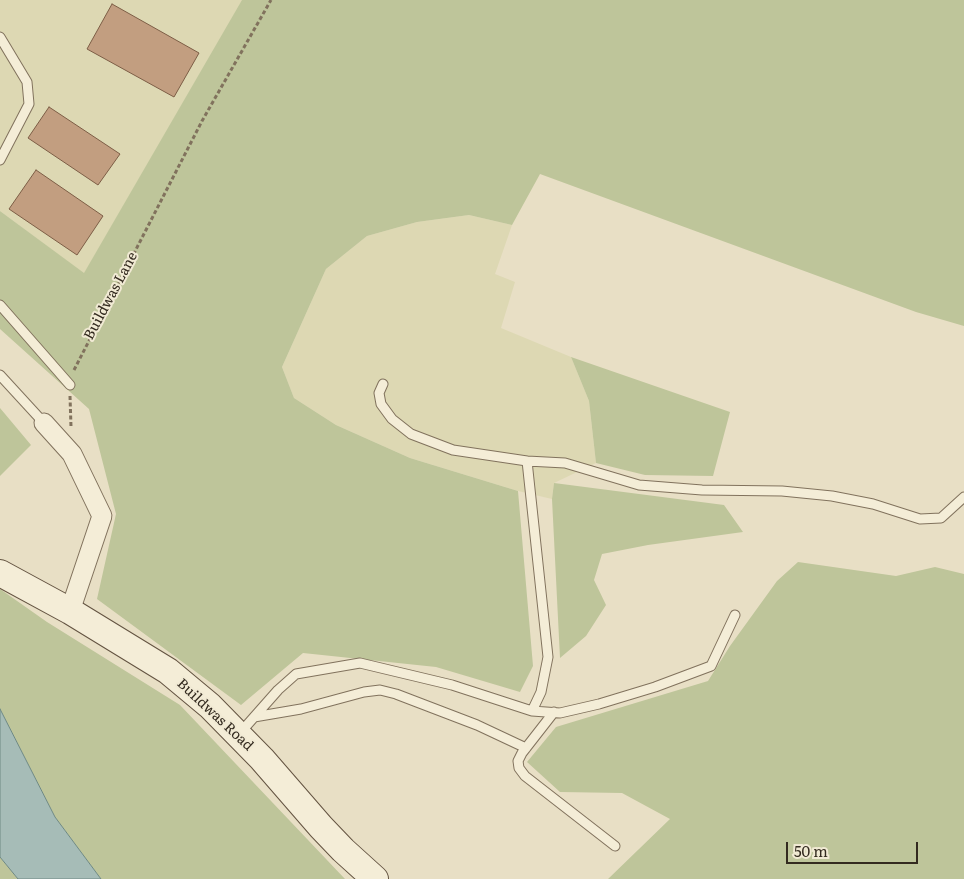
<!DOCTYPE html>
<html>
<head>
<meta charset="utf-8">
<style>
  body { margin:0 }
  #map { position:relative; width:964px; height:879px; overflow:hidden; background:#e8dfc5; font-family:Literata,serif }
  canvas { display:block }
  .scale { position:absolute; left:786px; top:842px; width:132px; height:22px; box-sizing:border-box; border:2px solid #332a1f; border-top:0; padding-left:6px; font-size:15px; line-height:18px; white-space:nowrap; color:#332a1f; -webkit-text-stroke:4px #f1ead4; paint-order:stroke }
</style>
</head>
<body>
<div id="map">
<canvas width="964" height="879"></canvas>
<div class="scale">50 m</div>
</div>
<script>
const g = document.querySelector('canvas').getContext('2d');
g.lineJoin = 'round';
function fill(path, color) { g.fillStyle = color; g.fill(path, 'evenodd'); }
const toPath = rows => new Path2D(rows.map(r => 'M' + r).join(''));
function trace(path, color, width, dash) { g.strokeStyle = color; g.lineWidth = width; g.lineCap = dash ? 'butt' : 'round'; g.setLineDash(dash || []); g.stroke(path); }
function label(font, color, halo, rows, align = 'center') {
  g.font = font + ' Literata,serif'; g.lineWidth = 4; g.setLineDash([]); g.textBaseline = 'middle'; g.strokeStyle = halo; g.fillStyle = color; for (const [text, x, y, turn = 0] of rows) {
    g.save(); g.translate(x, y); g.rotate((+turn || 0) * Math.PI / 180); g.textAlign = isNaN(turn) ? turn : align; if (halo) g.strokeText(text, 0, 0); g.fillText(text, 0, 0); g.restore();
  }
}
fill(toPath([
  [0,0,243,0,84,274,0,211],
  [469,215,512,225,495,274,515,282,501,328,571,357,589,401,596,463,554,483,552,499,518,491,410,458,336,425,294,398,282,367,326,269,367,236,417,222]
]), '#ddd8b3');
fill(toPath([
  [242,0,964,0,964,326,916,312,540,174,512,225,469,215,417,222,367,236,326,269,282,367,294,398,336,425,410,458,518,491,533,666,520,692,436,667,303,653,241,705,97,599,116,514,89,409,0,329,0,211,84,273],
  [571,357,730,412,713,476,645,475,596,463,589,401],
  [0,408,31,445,0,476],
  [554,483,724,505,743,532,648,545,602,554,594,580,606,605,586,636,560,658,552,499],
  [798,562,896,576,935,567,964,574,964,879,608,879,670,819,622,793,560,792,527,762,556,727,708,681,730,646,777,581],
  [0,589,47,622,180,705,345,879,101,879,55,817,0,709],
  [0,857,18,879,0,879]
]), '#bec59a');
const water = toPath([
  [0,709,55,817,101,879,18,879,0,857,0,709]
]);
fill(water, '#a6bcb7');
trace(water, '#6e8984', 1);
const building = toPath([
  [112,4,199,53,174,97,87,49,112,4],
  [49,107,120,154,98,185,28,138,49,107],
  [36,170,103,216,77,255,9,209,36,170]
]);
fill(building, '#c29e80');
trace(building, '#7d5e46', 1);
const service = toPath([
  [0,37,27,82,29,104,0,160],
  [0,305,70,385],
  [0,375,44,423],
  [383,384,379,393,381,404,392,419,411,434,453,450,527,461],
  [532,711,560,713,599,704,655,687,711,666,735,615],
  [554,712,522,753,518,761,519,768,525,776,615,846],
  [254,717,301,709,364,692,380,690,396,694,477,725,526,748],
  [240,733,278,690,296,674,360,663,452,685,532,711,541,692,548,657,527,461,565,463,639,485,702,490,782,491,832,496,873,504,920,519,941,518,964,497]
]);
const minor = toPath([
  [44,423,72,454,102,516,70,611]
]);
const secondary = toPath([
  [0,573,70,611,168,671,210,706,262,759,321,827,343,850,375,879]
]);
trace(service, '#81725d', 11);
trace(minor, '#81725d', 21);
trace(secondary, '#635341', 28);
trace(toPath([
  [74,370,202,121,271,0],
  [70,396,71,427]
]), '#81725d', 3, [4, 2.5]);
trace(service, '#f4edd7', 9);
trace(minor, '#f4edd7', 19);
trace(secondary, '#f4edd7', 26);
label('14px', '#332a1f', '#f1ead4', [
  ["Buildwas Lane",111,296,-62],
  ["Buildwas Road",215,715,43]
]);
</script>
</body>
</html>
